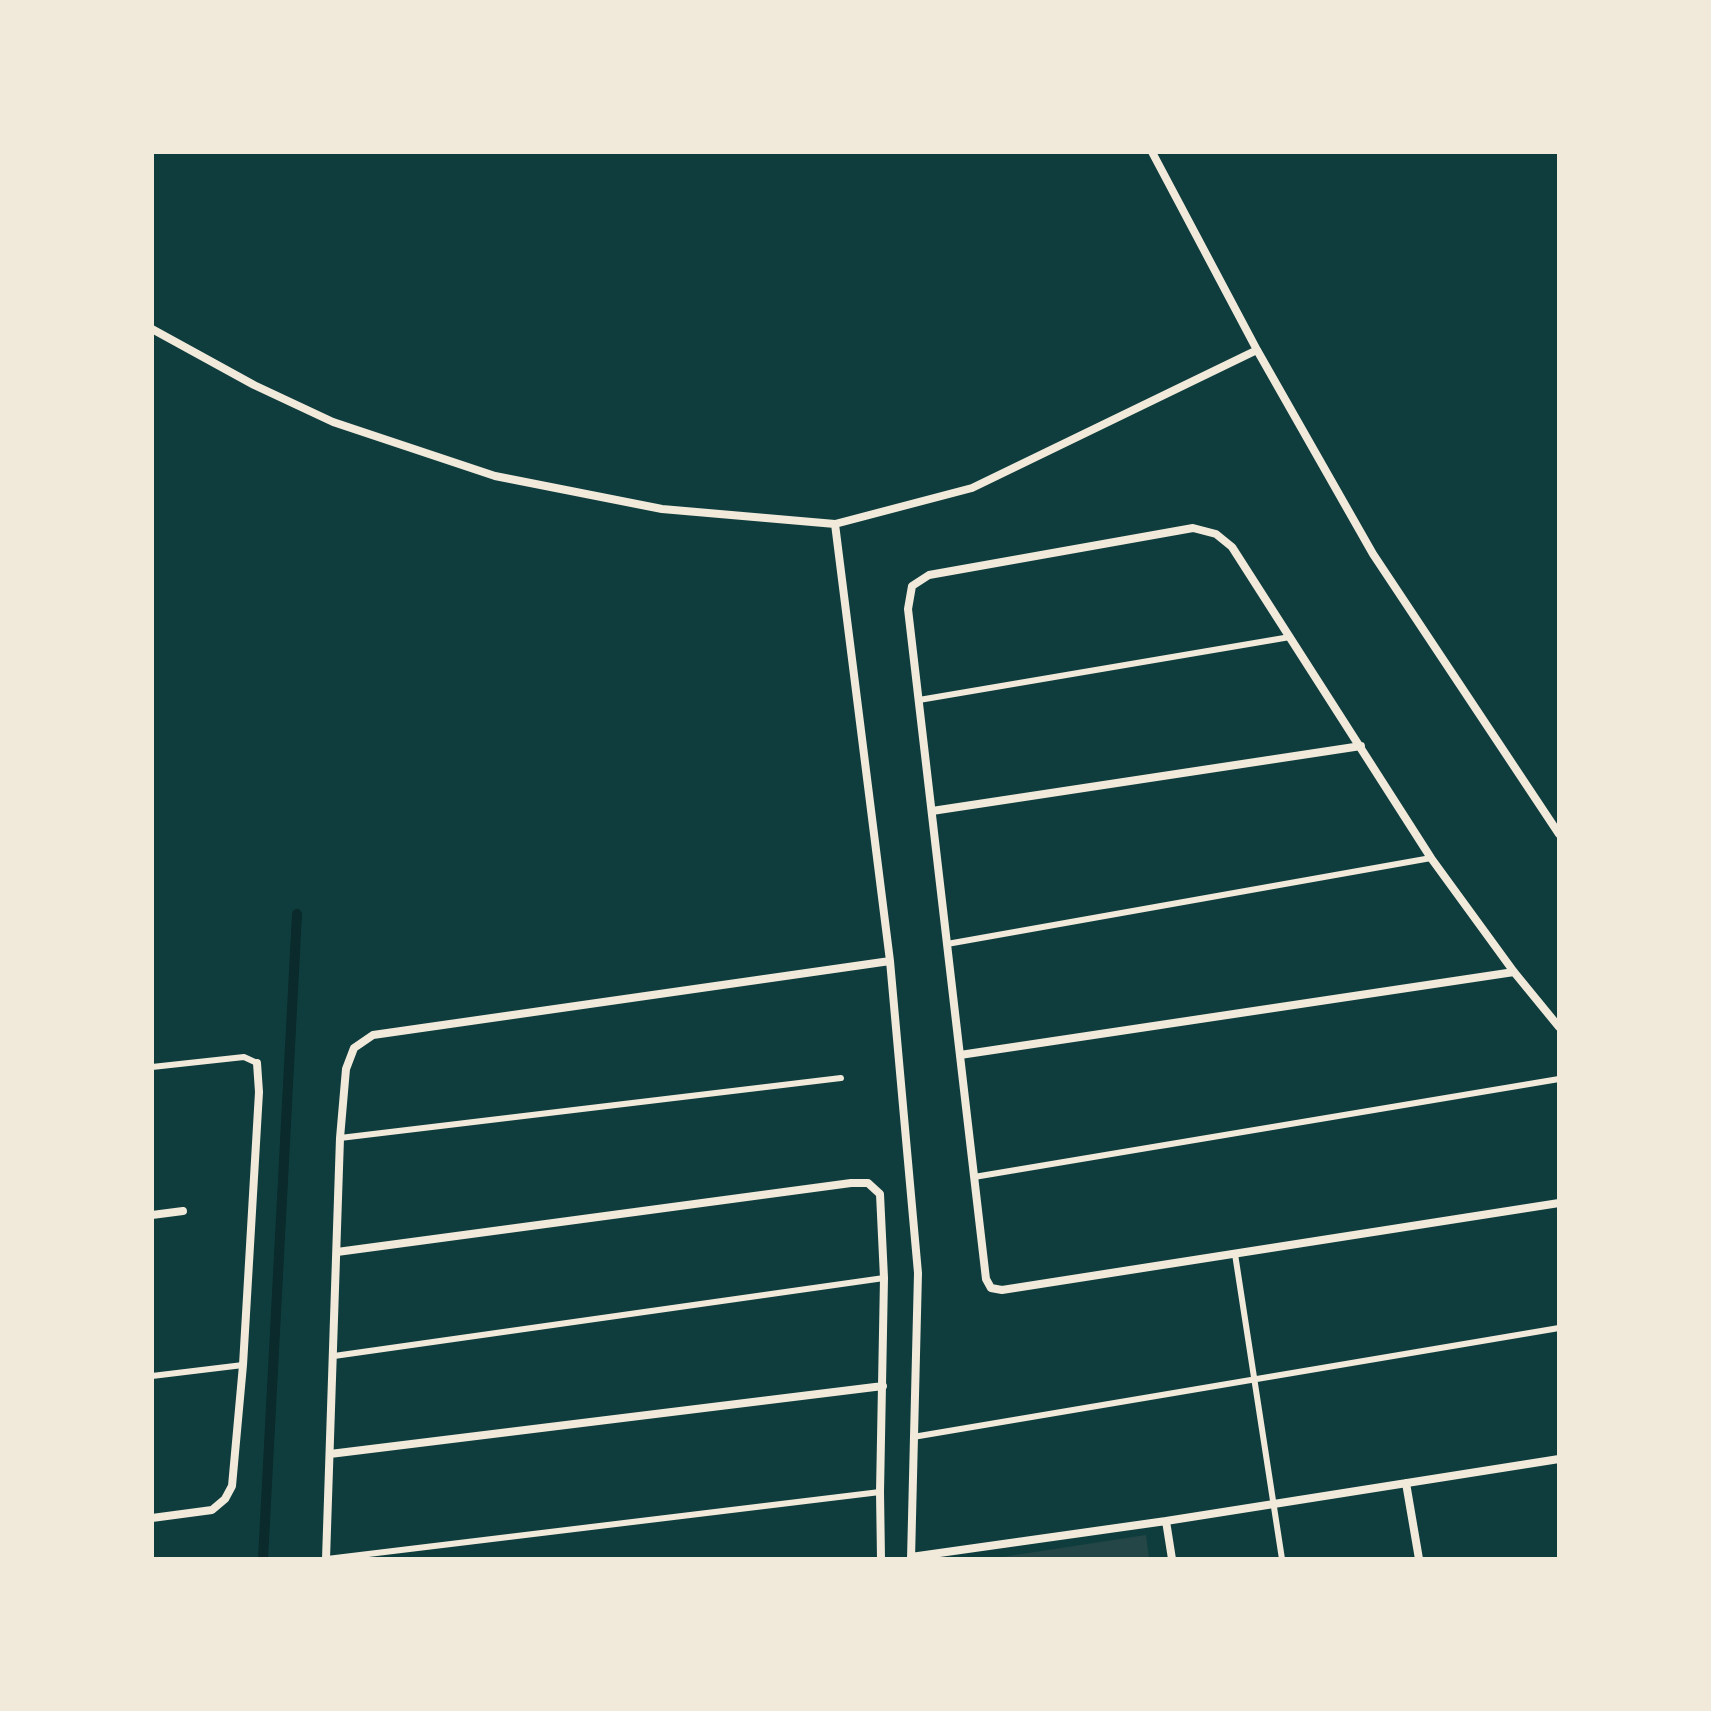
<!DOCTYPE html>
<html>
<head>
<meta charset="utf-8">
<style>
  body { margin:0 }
  #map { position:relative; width:1711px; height:1711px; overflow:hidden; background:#0f3d3e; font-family:Helvetica,sans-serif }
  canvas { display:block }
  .frame { position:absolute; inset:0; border:154px solid #f1e9da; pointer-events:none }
</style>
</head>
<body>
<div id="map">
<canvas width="1711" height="1711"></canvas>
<div class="frame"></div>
</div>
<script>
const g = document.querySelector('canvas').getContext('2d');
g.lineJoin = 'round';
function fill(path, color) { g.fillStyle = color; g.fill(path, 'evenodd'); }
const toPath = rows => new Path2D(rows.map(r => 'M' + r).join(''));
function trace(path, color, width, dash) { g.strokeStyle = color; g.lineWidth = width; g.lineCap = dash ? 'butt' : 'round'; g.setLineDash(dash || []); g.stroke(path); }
fill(toPath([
  [1146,1535,1149,1559,989,1559]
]), '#244646');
trace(toPath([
  [263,1559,297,914]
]), '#0a2a2b', 10);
trace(toPath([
  [919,700,1290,637],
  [947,944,1431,858],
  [152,1067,244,1057,257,1063],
  [340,1138,841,1078],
  [974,1177,1559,1079],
  [1235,1254,1282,1559],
  [334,1356,884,1278],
  [152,1376,243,1365],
  [913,1437,1559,1328],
  [327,1559,880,1492]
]), '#f1e9da', 6);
trace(toPath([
  [1152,152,1257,350,1373,554,1559,834],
  [152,329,254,385,333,422,495,476,662,509,835,524,972,488,1257,350],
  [835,524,890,961,918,1273,911,1559],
  [932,811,1361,746],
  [1559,1027,1514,972,1431,858,1232,547,1216,534,1193,528,929,575,912,586,908,609,986,1279,991,1288,1002,1290,1559,1203],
  [960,1055,1514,972],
  [152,1215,183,1211],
  [337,1252,851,1183,868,1183,880,1194,884,1278,880,1492,881,1559],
  [330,1454,883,1386],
  [1406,1483,1419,1559],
  [152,1518,212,1510,225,1499,232,1486,243,1365,259,1092,257,1063],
  [1166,1521,1172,1559],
  [911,1557,1166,1521,1559,1459],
  [326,1559,340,1138,346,1069,354,1048,373,1035,890,961]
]), '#f1e9da', 8);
</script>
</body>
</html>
